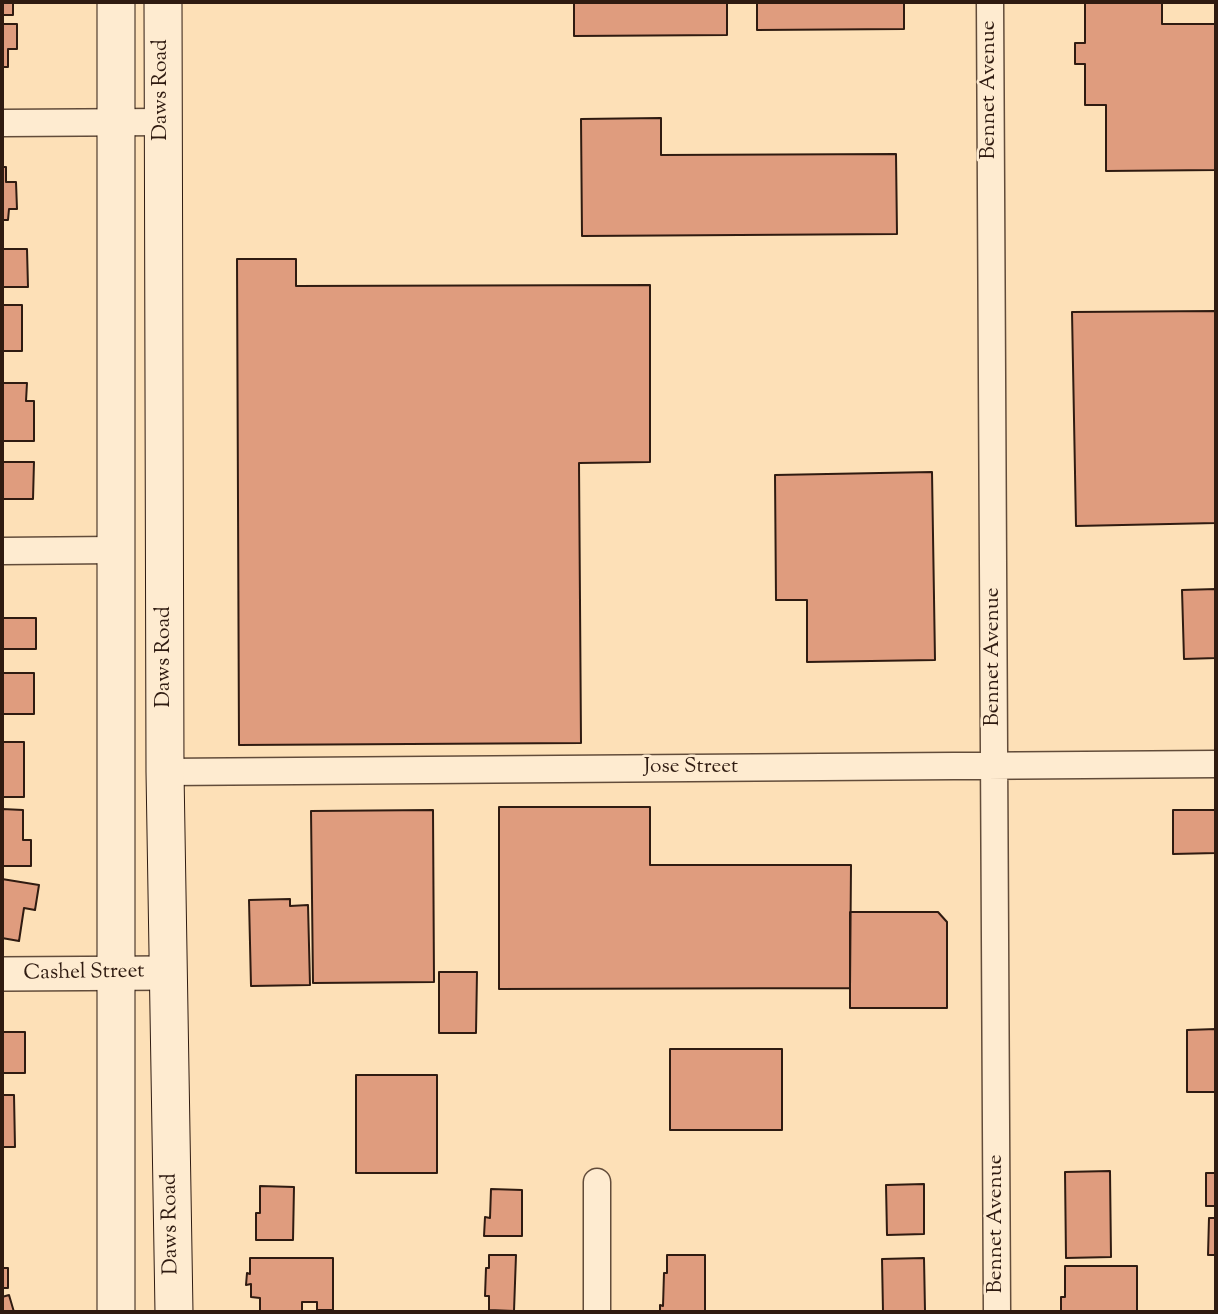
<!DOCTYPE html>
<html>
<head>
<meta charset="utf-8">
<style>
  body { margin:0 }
  #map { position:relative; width:1218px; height:1314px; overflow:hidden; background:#fde0b7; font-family:"Sorts Mill Goudy",serif }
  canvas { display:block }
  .frame { position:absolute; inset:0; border:4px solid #2f1b11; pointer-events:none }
</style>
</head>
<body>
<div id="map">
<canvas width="1218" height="1314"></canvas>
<div class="frame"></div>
</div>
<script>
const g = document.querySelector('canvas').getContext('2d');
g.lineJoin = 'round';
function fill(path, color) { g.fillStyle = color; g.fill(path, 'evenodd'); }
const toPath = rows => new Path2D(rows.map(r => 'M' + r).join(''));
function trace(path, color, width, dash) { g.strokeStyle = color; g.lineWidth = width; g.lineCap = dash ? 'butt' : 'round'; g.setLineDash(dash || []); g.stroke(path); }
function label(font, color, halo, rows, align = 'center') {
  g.font = font + ' "Sorts Mill Goudy",serif'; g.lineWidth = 5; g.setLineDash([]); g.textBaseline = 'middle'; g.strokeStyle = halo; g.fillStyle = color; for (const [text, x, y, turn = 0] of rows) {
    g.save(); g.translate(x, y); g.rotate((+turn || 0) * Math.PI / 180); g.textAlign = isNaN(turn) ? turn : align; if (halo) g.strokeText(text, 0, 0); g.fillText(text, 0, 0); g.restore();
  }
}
const building = toPath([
  [2,2,13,2,13,15,2,15,2,2],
  [574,2,727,2,727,35,574,36,574,2],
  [757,2,904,2,904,29,757,30,757,2],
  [1085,2,1162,2,1162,24,1216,24,1216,170,1106,171,1106,105,1085,105,1085,64,1075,64,1075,43,1085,43,1085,2],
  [2,24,17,24,17,49,8,49,8,67,2,67,2,24],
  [661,118,661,155,896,154,897,234,582,236,581,119,661,118],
  [2,167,6,167,6,182,16,182,17,209,9,209,8,220,2,220,2,167],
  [2,249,27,249,28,287,2,287,2,249],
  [237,259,296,259,296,286,650,285,650,462,579,463,581,743,239,745,237,259],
  [2,305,22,305,22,351,2,351,2,305],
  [1216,311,1216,523,1076,526,1072,312,1216,311],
  [2,383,27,383,26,401,34,401,34,441,2,441,2,383],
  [2,462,34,462,33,499,2,499,2,462],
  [932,472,935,660,807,662,807,600,776,600,775,475,932,472],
  [1216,589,1216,658,1184,659,1182,590,1216,589],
  [2,618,36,618,36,649,2,649,2,618],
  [2,673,34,673,34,714,2,714,2,673],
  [2,742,24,742,24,797,2,797,2,742],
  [499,807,650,807,650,865,851,865,850,988,499,989,499,807],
  [2,809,23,810,23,840,31,840,31,866,2,866,2,809],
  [433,810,434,982,313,983,311,811,433,810],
  [1173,810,1216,810,1216,853,1173,854,1173,810],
  [2,879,39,885,35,910,24,908,19,941,2,938,2,879],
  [290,899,290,906,308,905,310,985,251,986,249,900,290,899],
  [850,912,938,912,947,922,947,1008,850,1008,850,912],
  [439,972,477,972,476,1033,439,1033,439,972],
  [1216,1029,1216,1092,1187,1092,1187,1030,1216,1029],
  [2,1032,25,1032,25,1073,2,1073,2,1032],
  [670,1049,782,1049,782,1130,670,1130,670,1049],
  [356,1075,437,1075,437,1173,356,1173,356,1075],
  [2,1095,14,1095,15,1147,2,1147,2,1095],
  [1110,1171,1111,1257,1066,1258,1065,1172,1110,1171],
  [1206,1173,1216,1173,1216,1206,1206,1206,1206,1173],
  [924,1184,924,1234,887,1235,886,1185,924,1184],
  [260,1186,294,1187,293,1240,256,1240,256,1213,260,1213,260,1186],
  [491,1189,522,1190,522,1236,484,1236,485,1217,490,1218,491,1189],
  [1209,1218,1216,1218,1216,1255,1208,1255,1209,1218],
  [489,1255,516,1255,514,1311,489,1310,489,1296,485,1296,486,1268,489,1268,489,1255],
  [667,1255,705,1255,705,1312,660,1312,660,1305,663,1306,664,1273,667,1273,667,1255],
  [250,1258,333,1258,333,1310,317,1310,317,1302,302,1302,302,1311,260,1312,260,1298,251,1297,251,1284,246,1285,247,1273,250,1274,250,1258],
  [924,1258,925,1311,883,1312,882,1259,924,1258],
  [1065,1266,1137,1266,1137,1312,1061,1312,1061,1297,1065,1297,1065,1266],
  [2,1268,8,1268,8,1288,2,1288,2,1268],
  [9,1295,14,1312,2,1312,2,1297,9,1295]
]);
fill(building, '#df9c7e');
trace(building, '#2f1b11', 2);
const minor = toPath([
  [990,2,997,1312],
  [2,123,162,122],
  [2,551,115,550],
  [165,772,1216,764],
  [597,1182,597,1312]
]);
const tertiary = toPath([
  [2,974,167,973]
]);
const secondary = toPath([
  [163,2,165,772,174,1312],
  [116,1312,116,2]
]);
trace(minor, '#624c3a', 29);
trace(tertiary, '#624c3a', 36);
trace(secondary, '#2f1b11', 39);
trace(minor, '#feebd0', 26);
trace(tertiary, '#feebd0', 33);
trace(secondary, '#feebd0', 37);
label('21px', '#2f1b11', '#feebd0', [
  ["Daws Road",162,90,-90],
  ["Bennet Avenue",990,90,-90],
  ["Daws Road",165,657,-90],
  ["Bennet Avenue",994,657,-90],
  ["Jose Street",691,768],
  ["Cashel Street",84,974,-1],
  ["Daws Road",172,1224,-91],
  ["Bennet Avenue",997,1224,-90]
]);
</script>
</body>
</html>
